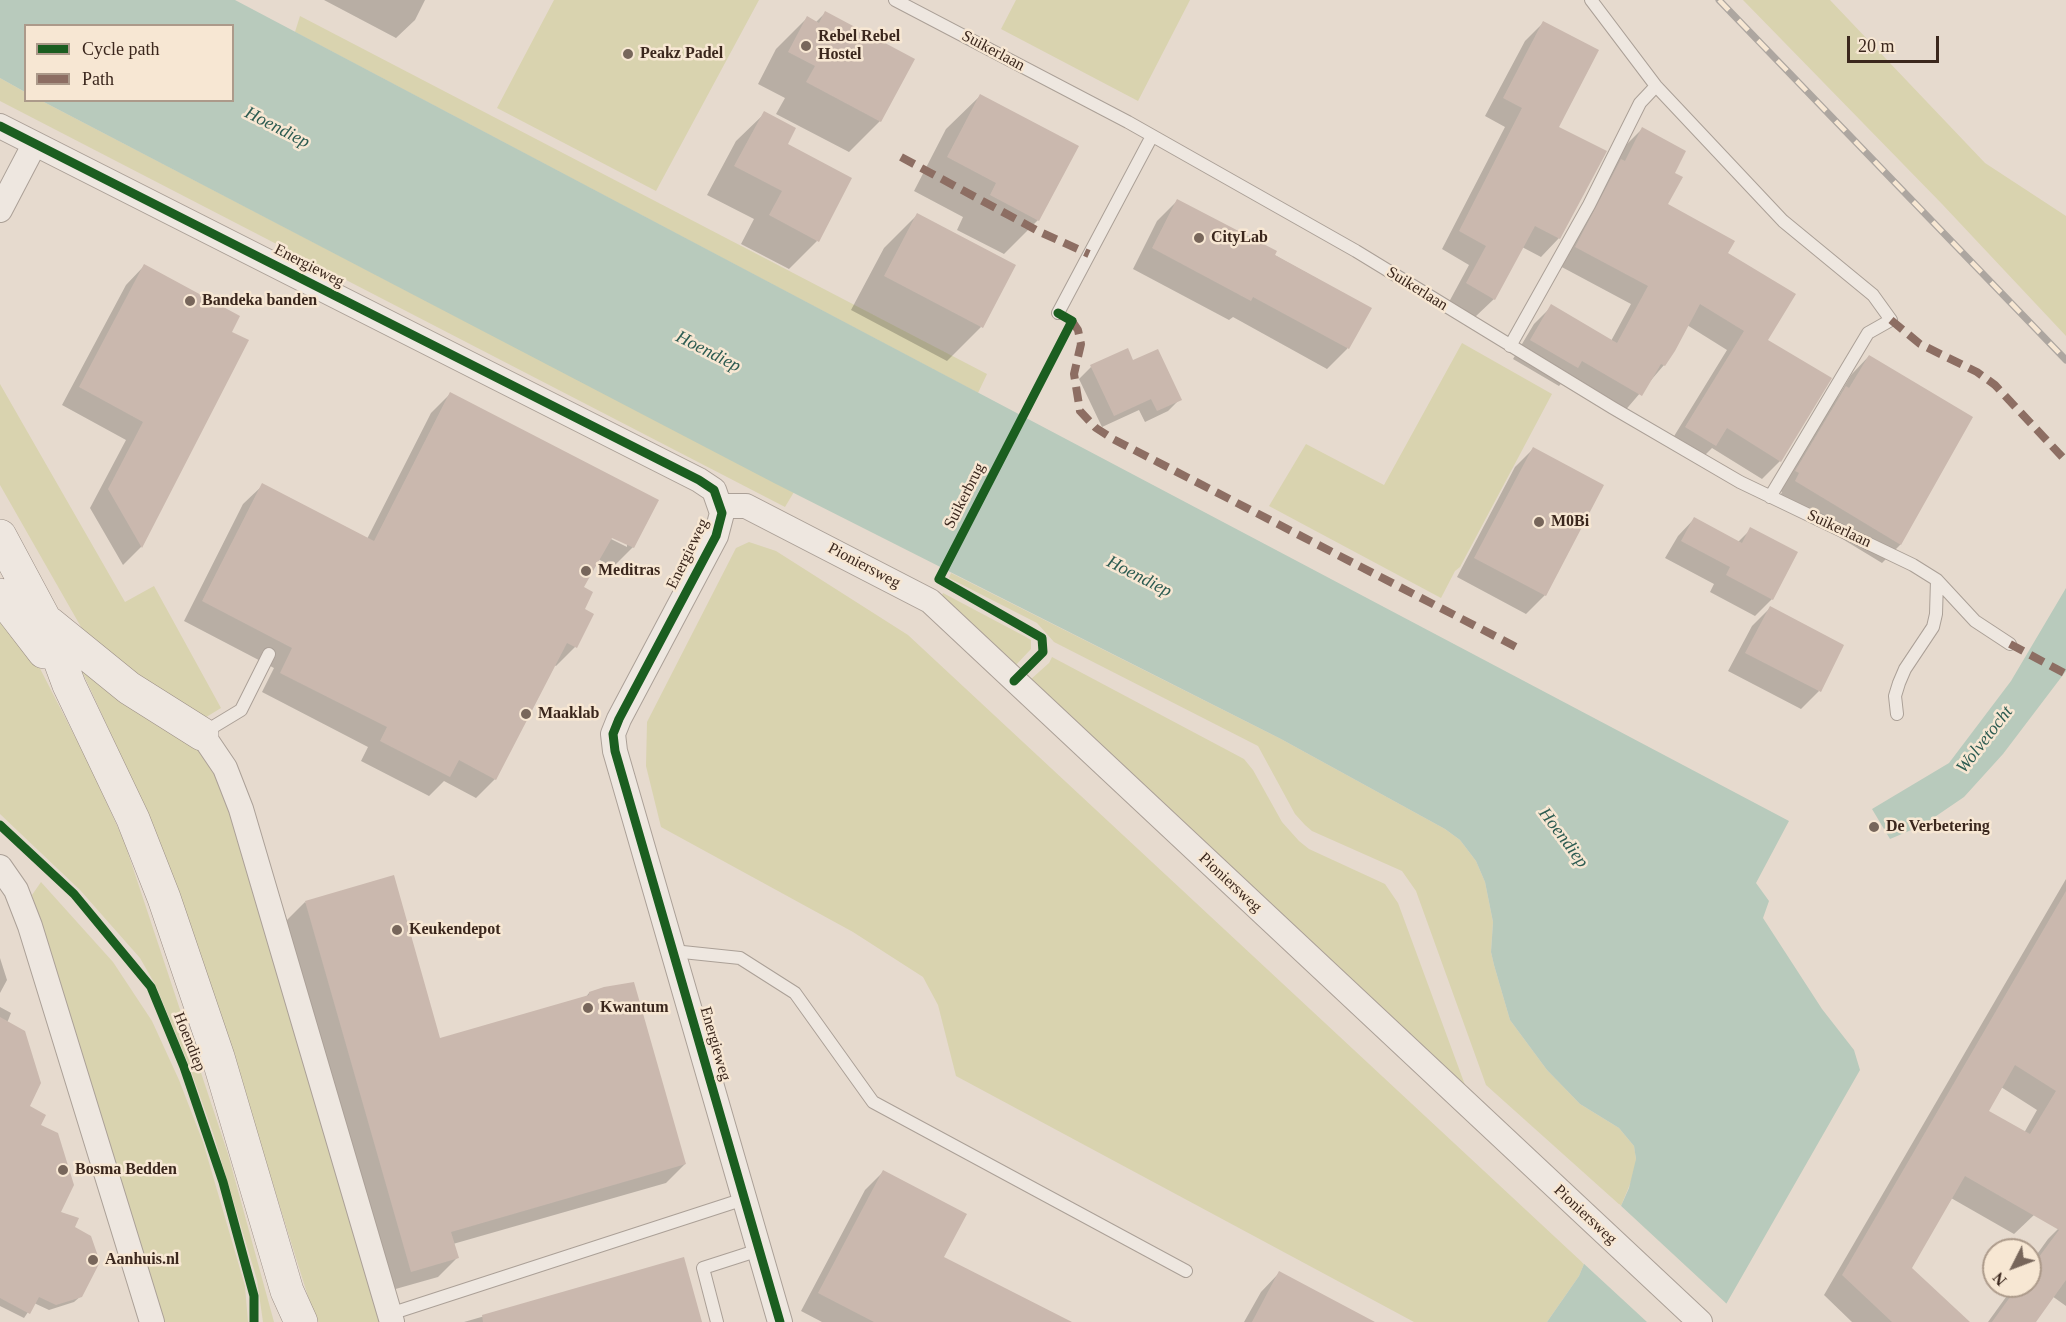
<!DOCTYPE html>
<html>
<head>
<meta charset="utf-8">
<style>
  body { margin:0 }
  #map { position:relative; width:2066px; height:1322px; overflow:hidden; background:#e6dace; font-family:Georgia,serif }
  canvas { display:block }
  .legend { position:absolute; left:24px; top:24px; width:210px; height:78px; box-sizing:border-box; background:#f7e7d3; border:2px solid #ac9a8a; margin:0; padding:8px 10px; list-style:none; font-size:18px; color:#3b271d }
  .legend li { display:flex; align-items:center; gap:12px; height:30px }
  .legend b { width:30px; border:2px solid #ac9a8a }
  .north { position:absolute; left:1982px; top:1238px; width:60px; height:60px; box-sizing:border-box; background:#f7e7d3; border:2px solid #ac9a8a; border-radius:50%; rotate:228deg; font-size:16px; font-weight:700; line-height:24px; text-align:center; color:#3b271d }
  .north::after { content:''; display:block; margin:auto; width:21px; height:27px; background:#77665b; clip-path:polygon(50% 0,100% 100%,50% 72%,0 100%) }
  .scale { position:absolute; left:1847px; top:36px; width:92px; height:27px; box-sizing:border-box; border:3px solid #3b271d; border-top:0; padding-left:8px; font-size:18px; line-height:21px; white-space:nowrap; color:#3b271d; -webkit-text-stroke:4px #f7e7d3; paint-order:stroke }
</style>
</head>
<body>
<div id="map">
<canvas width="2066" height="1322"></canvas>
<ul class="legend">
<li><b style="height:8px;background:#1b5e20"></b>Cycle path</li>
<li><b style="height:8px;background:#8d6e63"></b>Path</li>
</ul>
<div class="north">N</div>
<div class="scale">20 m</div>
</div>
<script>
const g = document.querySelector('canvas').getContext('2d');
g.lineJoin = 'round';
function fill(path, color) { g.fillStyle = color; g.fill(path, 'evenodd'); }
const toPath = rows => new Path2D(rows.map(r => 'M' + r).join(''));
function trace(path, color, width, dash) { g.strokeStyle = color; g.lineWidth = width; g.lineCap = dash ? 'butt' : 'round'; g.setLineDash(dash || []); g.stroke(path); }
function label(font, color, halo, rows, align = 'center') {
  g.font = font + ' Georgia,serif'; g.lineWidth = 5; g.setLineDash([]); g.textBaseline = 'middle'; g.strokeStyle = halo; g.fillStyle = color; for (const [text, x, y, turn = 0] of rows) {
    g.save(); g.translate(x, y); g.rotate((+turn || 0) * Math.PI / 180); g.textAlign = isNaN(turn) ? turn : align; if (halo) g.strokeText(text, 0, 0); g.fillText(text, 0, 0); g.restore();
  }
}
fill(toPath([
  [554,0,759,0,656,191,497,108],
  [1016,0,1190,0,1138,101,1001,29],
  [1743,0,1830,0,1985,163,2066,216,2066,336,1942,204],
  [300,16,987,374,978,393,295,32],
  [0,78,25,92,26,100,42,101,794,492,785,507,0,101],
  [1462,343,1552,394,1460,567,1455,571,1441,598,1269,506,1306,444,1384,485],
  [0,384,125,602,154,586,221,708,203,719,198,718,89,641,0,485],
  [749,542,776,551,908,635,1584,1264,1579,1276,1547,1322,1414,1322,956,1076,938,1005,923,977,853,932,661,827,646,766,647,722,736,548],
  [951,573,1281,739,1445,829,1460,840,1476,861,1485,882,1493,922,1491,952,1494,965,1510,1020,1547,1070,1580,1104,1619,1128,1634,1146,1636,1159,1635,1172,1621,1206,1486,1085,1416,891,1402,871,1312,831,1305,825,1295,814,1258,746,1054,642,1037,623,949,578],
  [943,593,1026,637,1031,640,1031,649,1015,666,939,601],
  [0,612,31,651,90,766,124,841,228,1154,274,1322,263,1322,257,1280,213,1133,190,1068,156,986,140,958,80,890,0,814],
  [1052,657,1244,759,1253,770,1282,822,1299,841,1309,849,1385,884,1398,903,1465,1085,1030,680,1049,663],
  [81,669,187,733,219,771,381,1322,316,1322,209,980,149,817],
  [41,882,113,962,152,1021,179,1080,203,1142,245,1286,248,1322,159,1322,32,895]
]), '#d9d3af');
fill(toPath([
  [0,0,235,0,1789,821,1756,883,1769,901,1763,918,1822,1009,1854,1050,1860,1070,1725,1306,1716,1307,1707,1322,1547,1322,1579,1276,1584,1264,1621,1206,1629,1188,1636,1159,1634,1146,1619,1128,1580,1104,1547,1070,1510,1020,1494,965,1491,952,1493,922,1485,882,1476,861,1460,840,1445,829,1281,739,774,483,42,101,232,100,232,26,26,26,25,92,0,78],
  [2066,588,2066,671,2003,754,1964,797,1923,825,1890,839,1872,809,1949,763,2011,681]
]), '#b8cabc');
fill(toPath([
  [1619,1204,1728,1305,1727,1308,1718,1310,1710,1322,1647,1322,1582,1262]
]), '#e6dace');
fill(toPath([
  [324,0,425,0,415,20,396,38],
  [825,13,880,121,849,152,776,114,785,98,758,84,776,49,807,18,815,23],
  [1543,23,1557,127,1559,238,1541,257,1522,247,1494,299,1475,317,1449,302,1469,265,1442,249,1505,127,1485,116,1525,41],
  [981,95,1038,220,1004,254,957,230,963,217,914,191,946,129],
  [765,113,786,145,817,241,789,269,741,244,754,219,707,195,736,141],
  [1642,129,1673,173,1666,204,1726,254,1766,340,1780,461,1762,479,1712,448,1697,463,1668,446,1727,350,1687,325,1664,365,1623,413,1565,379,1559,386,1513,359,1534,324,1552,306,1611,341,1631,304,1558,265,1624,147],
  [1177,201,1370,308,1347,349,1327,369,1233,317,1229,320,1133,269,1157,221],
  [918,214,981,327,947,361,851,310,884,248],
  [144,266,230,332,247,341,141,547,123,565,90,508,126,440,62,405,126,285],
  [1869,356,1971,417,1900,545,1882,563,1778,500,1782,492,1778,489,1828,406,1839,395,1851,375],
  [1133,362,1180,399,1168,411,1145,422,1139,410,1102,427,1079,379,1091,367],
  [450,394,657,501,633,547,613,567,598,559,582,588,583,609,575,647,556,666,554,665,495,779,476,798,444,781,429,796,361,761,368,747,262,692,274,668,184,621,243,504,263,485,367,539,431,413],
  [606,533,627,544,627,547,605,536],
  [1533,449,1602,485,1545,595,1526,614,1457,577,1515,467],
  [1694,519,1738,542,1751,529,1772,599,1755,616,1710,592,1714,584,1665,558,1678,536],
  [1770,608,1819,691,1801,709,1728,671,1752,626],
  [2066,879,2066,1160,2034,1215,2014,1234,1951,1198,1910,1268,1968,1322,1852,1322,1824,1295],
  [2001,1087,2037,1110,2024,1133,1987,1111],
  [305,902,439,1039,585,998,589,993,685,1164,666,1183,453,1244,457,1258,438,1277,392,1290,286,921],
  [0,958,7,980,0,993],
  [0,1007,11,1013,7,1023,28,1106,39,1125,59,1213,72,1228,81,1296,74,1302,49,1310,34,1303,24,1318,0,1306],
  [883,1172,942,1258,1068,1322,822,1322,801,1311,865,1190],
  [2066,1221,2066,1306,2052,1296,2034,1322,1988,1322,2014,1286,2030,1286,2030,1264,2048,1239],
  [683,1259,701,1322,464,1322],
  [1279,1273,1372,1322,1244,1322,1261,1292]
]), '#0003');
fill(toPath([
  [825,11,915,59,881,122,806,82,815,66,788,52,807,16,819,23],
  [1543,21,1599,50,1559,127,1607,151,1560,239,1535,226,1495,300,1466,283,1486,246,1459,231,1522,108,1503,98],
  [980,94,1079,146,1039,221,990,195,996,183,947,157],
  [764,111,796,128,788,144,852,178,819,242,769,215,782,191,734,166],
  [1642,127,1686,151,1675,173,1683,177,1668,204,1735,241,1728,253,1796,294,1768,340,1832,378,1781,462,1727,428,1716,446,1685,427,1744,331,1700,304,1675,351,1665,366,1661,364,1642,396,1582,361,1578,368,1530,340,1551,304,1617,343,1648,286,1575,247,1621,159,1625,161],
  [1177,199,1277,251,1275,255,1372,308,1349,349,1253,297,1251,301,1152,248],
  [917,213,1016,265,983,328,884,276],
  [144,264,240,316,232,332,249,340,142,548,108,489,143,422,79,387],
  [1128,348,1133,360,1158,349,1182,400,1157,411,1151,399,1114,416,1090,365],
  [1869,355,1973,417,1901,545,1795,481,1799,473,1795,471,1846,386,1849,388],
  [450,392,659,500,634,548,612,538,597,564,584,587,593,592,585,609,594,614,577,648,567,643,496,780,459,760,450,777,380,741,387,727,280,673,292,648,202,601,262,483,374,541],
  [1533,447,1604,485,1546,596,1474,558],
  [1694,517,1742,543,1750,527,1798,552,1773,600,1726,575,1730,567,1681,541],
  [1770,606,1844,645,1821,692,1745,653],
  [394,875,440,1038,589,995,589,992,604,987,634,982,686,1164,451,1232,459,1258,411,1272,305,901],
  [2066,891,2066,1280,2036,1322,1992,1322,2018,1286,2030,1286,2030,1269,2059,1230,1965,1176,1912,1268,1970,1322,1892,1322,1842,1275],
  [2015,1065,2056,1091,2030,1134,1989,1111],
  [0,1017,25,1031,41,1083,30,1106,46,1115,41,1125,58,1133,74,1185,61,1212,79,1218,75,1227,91,1236,100,1262,82,1297,56,1305,39,1297,30,1314,0,1298],
  [883,1170,967,1214,944,1257,1072,1322,874,1322,818,1293],
  [684,1257,702,1322,483,1322,482,1315],
  [1279,1271,1375,1322,1252,1322]
]), '#cab8ae');
const service = toPath([
  [895,0,1128,122,1356,251,1613,408,1740,482,1913,565,1937,580,1975,621,2010,644],
  [1591,0,1656,86,1783,221,1873,295,1891,320,1868,333,1770,497],
  [1058,313,1152,136],
  [1510,346,1589,205,1640,103,1656,86],
  [1897,714,1895,696,1899,683,1905,669,1933,627,1936,614,1937,580],
  [203,733,241,710,269,654],
  [673,951,740,958,795,993,873,1102,1186,1271],
  [390,1314,744,1199],
  [717,1322,703,1268,759,1250]
]);
const minor = toPath([
  [0,126,699,480,714,490,722,513,716,536,619,719,613,734,615,751,780,1322],
  [0,210,34,145],
  [721,506,746,506,930,601,1700,1322],
  [202,734,225,768,241,809,392,1322],
  [0,867,16,890,30,926,152,1322]
]);
const secondary = toPath([
  [0,536,45,620,69,685,133,819,164,898,218,1057,287,1291,301,1322],
  [0,595,44,652],
  [49,623,129,688,202,734]
]);
trace(service, '#aba097', 14);
trace(minor, '#aba097', 26);
trace(secondary, '#9b8f86', 34);
trace(service, '#eee7e0', 12);
trace(minor, '#eee7e0', 24);
trace(secondary, '#eee7e0', 33);
const rail = toPath([
  [1719,0,2066,360]
]);
trace(rail, '#ada6a0', 7);
trace(rail, '#f7e7d3', 4.5, [14]);
trace(toPath([
  [901,157,1040,232,1089,254],
  [1891,320,1920,344,1977,372,1995,385,2066,461],
  [1072,321,1078,330,1081,344,1074,374,1080,411,1096,428,1113,439,1522,650],
  [2010,644,2066,674]
]), '#8d6e63', 8, [15, 8]);
trace(toPath([
  [0,126,699,480,714,490,722,513,716,536,619,719,613,734,615,751,780,1322],
  [1014,681,1043,652,1042,638,939,579,1072,321,1058,313],
  [0,825,74,894,151,987,184,1067,223,1182,254,1296,254,1322]
]), '#1b5e20', 9);
for (const [x, y, r, color] of [
  [806,46,6,"#77665b"],
  [628,54,6,"#77665b"],
  [1199,238,6,"#77665b"],
  [190,301,6,"#77665b"],
  [1539,522,6,"#77665b"],
  [586,571,6,"#77665b"],
  [526,714,6,"#77665b"],
  [1874,827,6,"#77665b"],
  [397,930,6,"#77665b"],
  [588,1008,6,"#77665b"],
  [63,1170,6,"#77665b"],
  [93,1260,6,"#77665b"]
]) { const dot = new Path2D(); dot.arc(x, y, r, 0, 2 * Math.PI); g.fillStyle = color; g.fill(dot); trace(dot, '#f7e7d3', 2); }
label('bold 16px', '#3b271d', '#f7e7d3', [
  ["Rebel Rebel",818,37],
  ["Hostel",818,55],
  ["Peakz Padel",640,54],
  ["CityLab",1211,238],
  ["Bandeka banden",202,301],
  ["M0Bi",1551,522],
  ["Meditras",598,571],
  ["Maaklab",538,714],
  ["De Verbetering",1886,827],
  ["Keukendepot",409,930],
  ["Kwantum",600,1008],
  ["Bosma Bedden",75,1170],
  ["Aanhuis.nl",105,1260]
], 'left');
label('16px', '#3b271d', '#f7e7d3', [
  ["Suikerlaan",993,51,28],
  ["Energieweg",309,266,27],
  ["Suikerlaan",1417,289,32],
  ["Suikerbrug",965,496,-63],
  ["Suikerlaan",1839,529,25],
  ["Energieweg",688,554,-64],
  ["Pioniersweg",864,566,28],
  ["Pioniersweg",1230,883,43],
  ["Hoendiep",189,1042,68],
  ["Energieweg",715,1044,74],
  ["Pioniersweg",1585,1215,43]
]);
label('italic 18px', '#2c5b51', '#f7e7d3', [
  ["Hoendiep",277,128,27],
  ["Hoendiep",708,352,27],
  ["Hoendiep",1139,577,27],
  ["Wolvetocht",1985,740,-52],
  ["Hoendiep",1563,838,53]
]);
</script>
</body>
</html>
